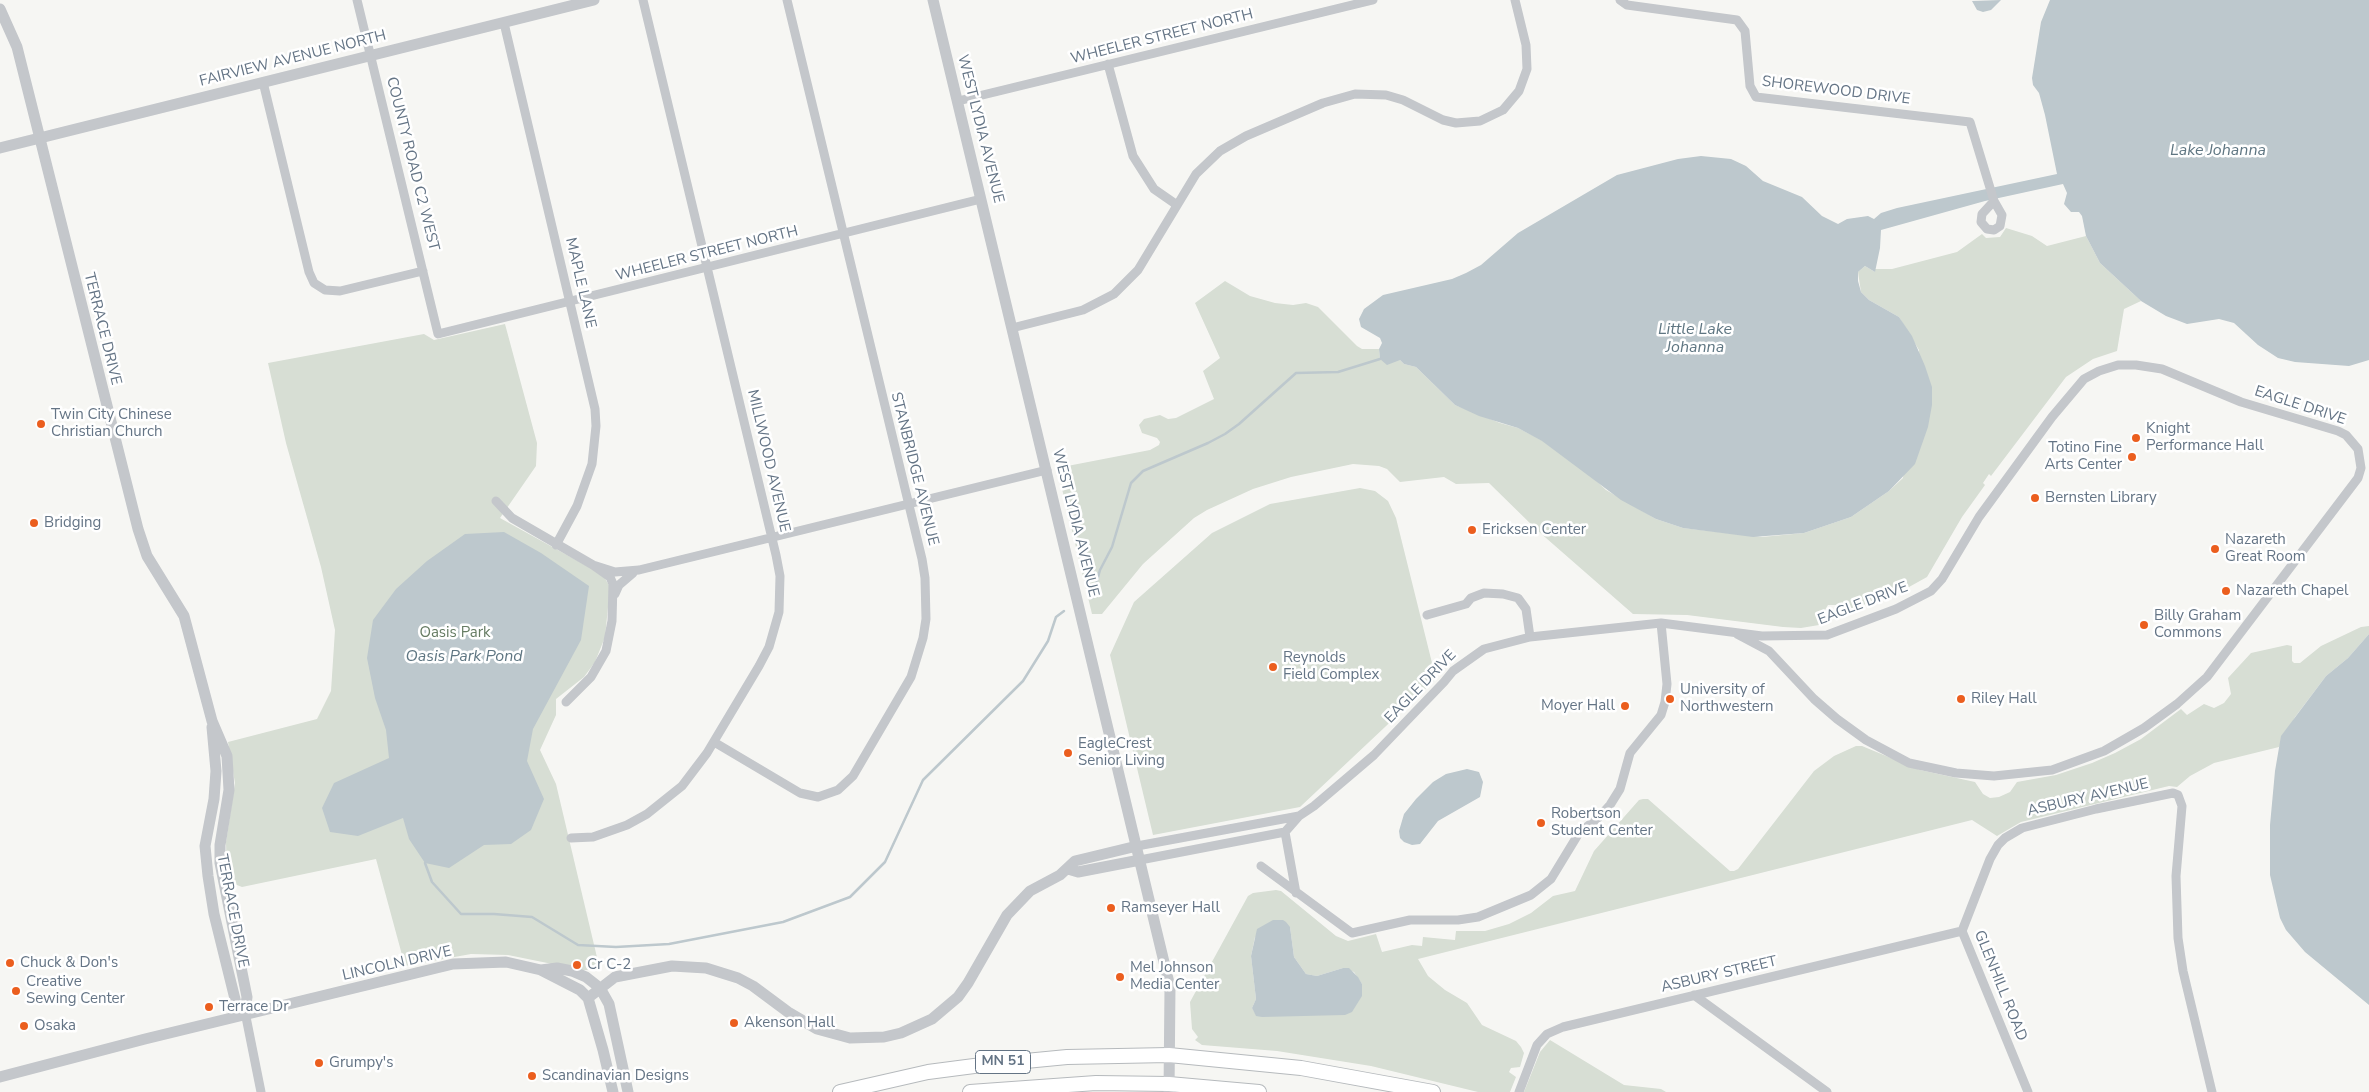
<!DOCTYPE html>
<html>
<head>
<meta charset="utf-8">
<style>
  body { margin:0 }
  canvas { display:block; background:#f6f6f3 }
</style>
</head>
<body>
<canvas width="2369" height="1092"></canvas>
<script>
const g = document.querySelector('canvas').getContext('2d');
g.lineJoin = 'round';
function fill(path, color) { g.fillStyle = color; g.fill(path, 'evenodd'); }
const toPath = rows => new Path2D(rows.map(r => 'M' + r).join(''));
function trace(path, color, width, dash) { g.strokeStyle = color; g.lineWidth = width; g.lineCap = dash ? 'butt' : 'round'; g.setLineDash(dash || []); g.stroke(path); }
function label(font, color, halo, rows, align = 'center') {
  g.font = font + ' "Nunito Sans",sans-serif'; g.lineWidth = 5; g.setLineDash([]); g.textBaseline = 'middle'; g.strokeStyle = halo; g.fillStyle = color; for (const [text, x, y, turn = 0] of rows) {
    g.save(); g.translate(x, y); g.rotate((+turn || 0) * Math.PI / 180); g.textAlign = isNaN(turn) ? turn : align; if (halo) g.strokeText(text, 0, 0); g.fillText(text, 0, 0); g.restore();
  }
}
fill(toPath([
  [2006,228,2032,236,2047,246,2086,236,2100,263,2141,301,2124,309,2117,351,2093,359,2066,377,1991,476,1989,474,1983,483,1985,485,1962,517,1927,577,1909,587,1848,611,1838,605,1828,605,1825,610,1831,623,1801,628,1783,627,1687,615,1633,614,1538,531,1489,483,1456,484,1444,477,1400,482,1387,469,1379,466,1353,464,1291,477,1253,489,1207,510,1194,518,1143,564,1102,614,1092,614,1057,468,1150,450,1159,445,1160,442,1157,438,1142,433,1139,425,1144,419,1160,415,1168,419,1176,418,1214,399,1203,371,1220,358,1195,303,1225,281,1250,296,1275,303,1293,305,1306,303,1318,307,1357,346,1362,349,1379,349,1380,359,1400,360,1404,364,1416,367,1455,405,1500,423,1518,428,1543,441,1590,475,1606,490,1656,519,1683,528,1762,537,1804,533,1851,517,1889,491,1903,478,1919,350,1899,317,1869,300,1861,292,1858,272,1865,266,1875,272,1875,269,1892,269,1957,252,1982,234,1986,238,2000,237],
  [505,324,537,443,536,466,500,518,603,575,610,587,605,637,595,662,584,677,556,699,556,715,540,750,556,784,600,970,582,970,508,955,471,954,405,966,376,859,242,887,227,881,226,842,235,783,228,742,317,719,331,691,335,630,321,567,286,443,268,363,424,334,434,340],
  [1360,488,1375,491,1388,501,1396,518,1436,679,1300,807,1153,835,1110,655,1134,602,1212,533,1270,504],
  [2369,626,2369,634,2348,658,2326,676,2295,717,2279,747,2214,763,2190,776,2177,787,2169,786,2021,822,1997,836,1972,820,1418,959,1428,976,1445,990,1467,1003,1482,1025,1516,1041,1521,1047,1524,1053,1520,1067,1511,1068,1509,1072,1516,1077,1510,1092,1478,1092,1371,1066,1277,1051,1202,1045,1195,1040,1198,1037,1192,1029,1190,1002,1248,896,1253,893,1276,890,1281,891,1336,936,1348,941,1376,934,1382,952,1412,945,1422,946,1423,937,1455,940,1456,931,1485,931,1509,924,1531,913,1553,896,1575,891,1594,851,1639,800,1643,799,1648,799,1730,871,1734,871,1738,869,1814,771,1834,756,1856,746,1862,746,1920,770,1975,782,1983,794,1990,798,1999,797,2010,792,2017,782,2056,775,2092,763,2115,753,2141,739,2181,709,2187,715,2204,704,2214,708,2224,703,2231,694,2228,678,2251,653,2287,645,2292,646,2292,661,2294,663,2300,663,2321,646,2361,627],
  [1290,927,1294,957,1306,974,1317,976,1343,968,1354,972,1362,984,1256,1015,1252,1008,1256,999,1251,956,1255,937],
  [1550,1040,1624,1085,1661,1089,1666,1092,1524,1092,1540,1052]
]), '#d7ded4');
fill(toPath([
  [2001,0,1991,10,1983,12,1977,10,1972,1],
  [2050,0,2369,0,2369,360,2349,366,2295,362,2278,358,2258,345,2234,323,2219,319,2187,324,2166,316,2141,301,2100,263,2086,236,2082,216,2079,212,2071,212,2064,204,2067,193,2063,184,1985,201,1899,225,1881,230,1880,248,1875,272,1865,266,1858,272,1858,281,1861,292,1869,300,1899,317,1912,336,1925,366,1932,387,1932,405,1928,427,1915,464,1889,491,1851,517,1804,533,1753,537,1683,528,1656,519,1621,500,1542,441,1518,428,1479,416,1455,405,1416,367,1404,364,1400,360,1387,365,1380,359,1379,349,1382,343,1380,338,1361,327,1359,319,1364,309,1383,295,1452,279,1466,273,1481,265,1518,233,1617,175,1678,159,1701,156,1731,159,1746,166,1763,181,1802,197,1822,216,1838,224,1847,219,1868,216,1874,219,1881,213,1897,208,2057,174,2045,115,2039,93,2033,85,2032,78,2041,22],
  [504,532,541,553,589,586,581,640,533,729,527,761,544,799,531,830,511,844,484,845,449,868,425,863,409,839,403,818,358,836,330,832,322,808,334,783,389,758,386,730,375,698,367,658,373,620,396,589,427,561,465,534],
  [2369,634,2369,1005,2305,952,2286,930,2280,918,2270,875,2270,825,2275,771,2281,736,2326,676,2348,658],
  [1467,769,1479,772,1483,782,1480,797,1438,821,1420,844,1412,845,1404,842,1400,838,1399,831,1404,814,1416,799,1433,782,1446,774],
  [1273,920,1283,920,1286,922,1290,927,1294,957,1306,974,1317,976,1343,968,1349,968,1358,977,1362,984,1362,996,1352,1012,1345,1015,1262,1017,1256,1016,1252,1008,1256,999,1251,956,1257,929]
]), '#bdc8cd');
trace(toPath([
  [1092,598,1100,570,1112,547,1131,483,1143,471,1208,443,1225,434,1239,424,1296,373,1338,372,1380,359],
  [425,863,432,882,461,914,494,914,532,917,578,945,616,947,669,944,783,922,850,897,885,862,923,780,1023,681,1048,641,1056,617,1064,611]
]), '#bdc8cd', 2.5);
const trunk = toPath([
  [840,1092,928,1072,974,1066,1067,1057,1169,1055,1301,1068,1433,1092],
  [970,1092,1096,1083,1169,1084,1259,1092]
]);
trace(trunk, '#b6babd', 16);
trace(toPath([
  [357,0,438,334,981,199],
  [1620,0,1627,5,1737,20,1745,31,1750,86,1756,97,1970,122,1994,201,2002,215,2000,226,1994,230,1987,229,1981,222,1982,214,1994,201],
  [504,23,595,409,596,426,592,464,577,506,556,545],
  [1108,64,1133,156,1154,189,1177,205],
  [263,82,309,272,314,283,325,290,340,291,423,271],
  [958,101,1373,0],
  [1012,328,1083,310,1114,294,1138,270,1196,174,1220,151,1246,136,1323,103,1355,94,1386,95,1403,100,1443,120,1456,123,1480,121,1503,110,1519,91,1527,69,1526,45,1515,0],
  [496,501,512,518,593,565,610,577,613,584,612,621,606,651,591,677,566,702],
  [593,565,615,572,639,570,1047,470],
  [615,594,619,585,633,573],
  [1427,615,1466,604,1471,598,1484,593,1503,594,1518,598,1526,609,1530,637],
  [714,742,800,793,818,797,838,790,853,776,911,677,923,638,926,619,925,578,922,559,787,0],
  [1285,832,1296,893],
  [571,838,593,837,627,825,647,814,682,786,707,753,759,666,769,647,779,612,780,576,776,555,643,0],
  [1137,846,1299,816],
  [1140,860,1285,832,1299,816,1314,806,1374,755,1444,682,1453,671,1484,649,1530,637,1661,623,1762,636,1827,635,1896,609,1931,591,1942,579,1979,517,2052,417,2084,379,2099,371,2118,365,2136,365,2162,369,2241,402,2338,431,2346,435,2358,449,2361,468,2358,478,2207,677,2177,704,2144,728,2104,751,2052,770,1994,776,1956,773,1909,763,1866,740,1837,719,1814,699,1769,651,1737,634],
  [1261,866,1352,933,1410,920,1458,920,1478,917,1531,895,1551,879,1579,833,1599,817,1610,805,1620,789,1630,753,1661,715,1665,702,1667,684,1661,623],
  [1694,995,1827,1092],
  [245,1012,261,1092],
  [1519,1092,1537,1045,1547,1034,1563,1027,1962,931],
  [2028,1092,1962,931,1990,859,1998,845,2005,838,2022,828,2096,809,2173,793,2178,795,2182,806,2176,876,2178,938,2183,971,2212,1092]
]), '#c4c7cb', 9);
trace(toPath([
  [933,0,1170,987,1169,1092],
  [0,9,17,47,138,529,147,556,184,616,212,721,227,756,229,790,220,845,220,863,247,997,245,1012],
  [0,148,594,0],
  [212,727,216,771,214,799,205,846,208,876,214,914,236,1003,245,1012],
  [1068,869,1078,872,1140,860],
  [541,970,580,990,588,998,603,1050,613,1092],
  [588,998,615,977,672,966,706,968,738,978,753,986,788,1012,817,1029,850,1038,884,1037,901,1033,932,1019,958,997,968,983,1007,915,1030,891,1060,875,1075,861,1137,846],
  [0,1077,145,1039,453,964,506,962,541,970,557,968,572,971,586,977,600,988,609,1004,628,1092]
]), '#c4c7cb', 11);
trace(trunk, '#fff', 14);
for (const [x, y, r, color] of [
  [41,424,5,"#eb5e1e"],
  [2136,438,5,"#eb5e1e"],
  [2132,457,5,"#eb5e1e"],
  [2035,498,5,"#eb5e1e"],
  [34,523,5,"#eb5e1e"],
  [1472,530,5,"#eb5e1e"],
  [2215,549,5,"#eb5e1e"],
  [2226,591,5,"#eb5e1e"],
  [2144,625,5,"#eb5e1e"],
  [1273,667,5,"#eb5e1e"],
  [1670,699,5,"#eb5e1e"],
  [1961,699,5,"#eb5e1e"],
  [1625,706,5,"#eb5e1e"],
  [1068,753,5,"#eb5e1e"],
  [1541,823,5,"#eb5e1e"],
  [1111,908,5,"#eb5e1e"],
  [10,963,5,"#eb5e1e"],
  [577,965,5,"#eb5e1e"],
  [1120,977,5,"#eb5e1e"],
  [16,991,5,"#eb5e1e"],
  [209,1007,5,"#eb5e1e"],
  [734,1023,5,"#eb5e1e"],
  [24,1026,5,"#eb5e1e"],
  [319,1063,5,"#eb5e1e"],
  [532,1076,5,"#eb5e1e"]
]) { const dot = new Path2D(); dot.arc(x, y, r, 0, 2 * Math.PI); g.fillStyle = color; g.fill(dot); trace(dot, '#fff', 2); }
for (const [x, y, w] of [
  [1003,1062,55]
]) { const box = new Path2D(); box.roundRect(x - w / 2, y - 11.5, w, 23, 4); g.fillStyle = '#fff'; g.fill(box); trace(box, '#647485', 1); }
label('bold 14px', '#647485', null, [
  ["MN 51",1003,1062]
]);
label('15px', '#647485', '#fff', [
  ["WHEELER STREET NORTH",1162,37,-14],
  ["FAIRVIEW AVENUE NORTH",293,59,-14],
  ["SHOREWOOD DRIVE",1836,91,7],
  ["WEST LYDIA AVENUE",980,129,76],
  ["COUNTY ROAD C2 WEST",412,164,76],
  ["WHEELER STREET NORTH",707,254,-14],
  ["MAPLE LANE",580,283,77],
  ["TERRACE DRIVE",102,329,76],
  ["EAGLE DRIVE",2300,406,18],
  ["MILLWOOD AVENUE",768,461,77],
  ["STANBRIDGE AVENUE",914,469,76],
  ["WEST LYDIA AVENUE",1075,523,76],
  ["EAGLE DRIVE",1863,604,-21],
  ["EAGLE DRIVE",1421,687,-46],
  ["ASBURY AVENUE",2088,798,-13],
  ["TERRACE DRIVE",232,911,79],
  ["LINCOLN DRIVE",397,964,-13],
  ["ASBURY STREET",1719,975,-13],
  ["GLENHILL ROAD",2000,986,68]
]);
label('15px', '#647485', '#fff', [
  ["Twin City Chinese",51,415],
  ["Christian Church",51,432],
  ["Knight",2146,429],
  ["Performance Hall",2146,446],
  ["Totino Fine",2122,448,"right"],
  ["Arts Center",2122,465,"right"],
  ["Bernsten Library",2045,498],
  ["Bridging",44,523],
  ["Ericksen Center",1482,530],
  ["Nazareth",2225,540],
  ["Great Room",2225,557],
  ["Nazareth Chapel",2236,591],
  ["Billy Graham",2154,616],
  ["Commons",2154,633],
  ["Reynolds",1283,658],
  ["Field Complex",1283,675],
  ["University of",1680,690],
  ["Northwestern",1680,707],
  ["Riley Hall",1971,699],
  ["Moyer Hall",1615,706,"right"],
  ["EagleCrest",1078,744],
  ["Senior Living",1078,761],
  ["Robertson",1551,814],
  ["Student Center",1551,831],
  ["Ramseyer Hall",1121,908],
  ["Chuck & Don's",20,963],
  ["Cr C-2",587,965],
  ["Mel Johnson",1130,968],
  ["Media Center",1130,985],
  ["Creative",26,982],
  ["Sewing Center",26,999],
  ["Terrace Dr",219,1007],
  ["Akenson Hall",744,1023],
  ["Osaka",34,1026],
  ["Grumpy's",329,1063],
  ["Scandinavian Designs",542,1076]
], 'left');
label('15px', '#667c63', '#fff', [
  ["Oasis Park",455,633]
]);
label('italic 16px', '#5f7682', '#fff', [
  ["Lake Johanna",2218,151],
  ["Little Lake",1695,330],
  ["Johanna",1695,348],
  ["Oasis Park Pond",464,657]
]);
</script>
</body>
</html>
